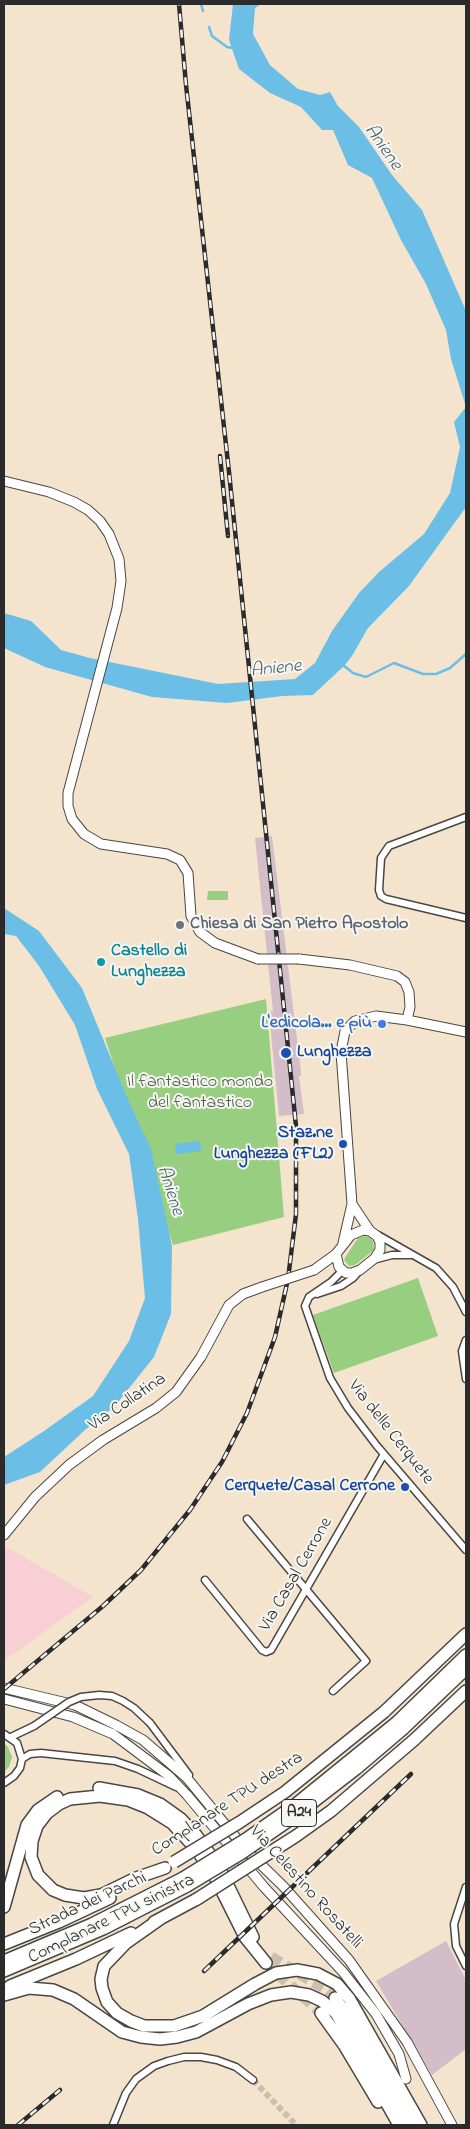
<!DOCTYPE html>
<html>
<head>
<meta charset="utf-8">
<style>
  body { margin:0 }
  #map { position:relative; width:470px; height:2129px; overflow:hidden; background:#f4e4ce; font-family:"Indie Flower",sans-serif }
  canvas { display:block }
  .frame { position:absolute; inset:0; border:5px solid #2b2b2b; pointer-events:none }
</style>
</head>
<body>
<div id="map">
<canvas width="470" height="2129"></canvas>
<div class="frame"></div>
</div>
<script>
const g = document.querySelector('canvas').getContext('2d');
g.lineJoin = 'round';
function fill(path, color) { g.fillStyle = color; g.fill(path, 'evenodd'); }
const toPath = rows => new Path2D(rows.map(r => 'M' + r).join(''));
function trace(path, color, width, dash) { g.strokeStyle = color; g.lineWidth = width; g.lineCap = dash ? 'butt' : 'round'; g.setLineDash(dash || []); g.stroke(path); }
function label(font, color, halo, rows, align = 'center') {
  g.font = font + ' "Indie Flower",sans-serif'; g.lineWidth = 4; g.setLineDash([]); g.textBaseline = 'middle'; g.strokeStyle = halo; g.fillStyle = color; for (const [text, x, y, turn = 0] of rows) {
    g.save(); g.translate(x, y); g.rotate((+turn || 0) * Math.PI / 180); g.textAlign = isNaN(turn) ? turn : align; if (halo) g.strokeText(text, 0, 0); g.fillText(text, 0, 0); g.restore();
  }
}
fill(toPath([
  [7,1547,93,1597,4,1661,4,1551]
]), '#f7cfd5');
fill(toPath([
  [272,836,301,1072,301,1076,299,1076,304,1114,279,1116,269,1012,273,1011,255,838],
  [446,1941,466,1980,466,2049,432,2075,376,1981]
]), '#d2bdc8');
fill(toPath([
  [208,891,228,891,228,900,207,900],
  [266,999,284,1217,173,1245,105,1038],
  [364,1236,369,1237,373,1241,374,1250,355,1265,349,1266,344,1260,346,1256,358,1238],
  [418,1278,438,1336,334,1373,313,1315],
  [4,1743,8,1747,12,1757,9,1767,4,1772]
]), '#98ce80');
fill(toPath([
  [233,4,261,4,255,8,253,34,270,65,298,89,320,95,330,92,338,106,359,127,392,175,422,210,466,311,466,507,409,586,368,628,352,656,344,666,313,695,282,696,227,703,152,697,45,667,4,648,4,613,31,621,61,650,90,658,218,684,295,679,315,663,332,631,359,593,379,572,424,534,450,493,460,447,454,422,466,407,451,359,446,330,426,284,401,240,372,178,348,165,333,130,322,130,301,107,270,93,239,69,229,40],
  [4,908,39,931,82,988,129,1102,151,1149,172,1246,171,1314,154,1357,114,1407,86,1429,40,1472,4,1485,4,1457,44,1431,93,1396,129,1341,145,1298,138,1219,129,1154,97,1089,75,1025,39,966,16,936,4,934],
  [200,1141,201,1151,176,1154,175,1144]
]), '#6bbfe7');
trace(toPath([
  [201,4,203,11],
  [209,27,212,36,227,47,233,48],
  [343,665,353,673,366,677,394,663,423,674,436,674,450,668,466,654]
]), '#6bbfe7', 2.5);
trace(toPath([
  [253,2080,296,2125]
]), '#ccbfad', 6, [6, 3]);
trace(toPath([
  [271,1957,325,1989,335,1998],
  [266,1963,321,2013]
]), '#ccbfad', 11, [11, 5.5]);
const street = toPath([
  [466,817,389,846,381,858,379,890,381,896,386,899,466,918],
  [378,1235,436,1268,453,1287,466,1312],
  [373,1260,392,1255,411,1255],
  [342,1271,331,1282,309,1297,305,1306,330,1378,348,1408,377,1446,466,1550],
  [317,1294,341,1286,353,1278,360,1270],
  [466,1340,462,1351,466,1379],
  [247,1519,366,1661,333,1691],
  [205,1580,262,1650,266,1652,271,1650,384,1454],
  [150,1723,189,1775],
  [4,1734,17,1743,22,1759,20,1768,14,1776,4,1783],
  [11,1737,34,1726],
  [22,1759,30,1754,41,1753,115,1761,138,1769,176,1787],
  [466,1887,454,1924,456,1946,466,1966],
  [113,2125,126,2093,136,2079,154,2066,168,2061,184,2057,201,2057,217,2060,236,2067,253,2080]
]);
const secondary = toPath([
  [4,481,49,492,74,502,88,510,100,521,109,534,119,559,121,581,117,608,68,793,68,806,72,819,84,834,101,844,167,854,180,860,188,873,191,916,200,932,215,943,258,959],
  [299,959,350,965,397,976,405,982,409,992,410,1007,407,1020],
  [352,1204,370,1231],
  [363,1230,370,1231,377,1236,380,1242,380,1250,375,1258,360,1270,352,1273,346,1273,339,1267,336,1254,351,1235,363,1230],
  [343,1243,352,1204,341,1052,345,1031,355,1021,376,1016,407,1020,466,1032],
  [314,1270,336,1254],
  [4,1535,35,1497,69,1465,103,1440,156,1408,176,1392,201,1357,229,1305,243,1294,262,1287],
  [4,1688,75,1705,116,1725,143,1740,186,1777,248,1852,283,1886,349,1960,407,2042,452,2125],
  [4,1699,73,1717,113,1734,169,1776,187,1795,264,1887,343,1972,376,2014,399,2054,406,2079]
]);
const highway = toPath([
  [384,1712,466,1634],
  [397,1722,466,1655],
  [403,1729,466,1669],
  [414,1740,466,1691],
  [99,1788,138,1795,160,1804,181,1819,196,1835,219,1867,253,1937],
  [165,1868,136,1878,101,1895,84,1898,65,1895,53,1890,38,1875,31,1857,32,1841,37,1826,47,1813,59,1804,70,1799,100,1796,128,1800,148,1808,172,1823,197,1850,216,1879,245,1937,266,1963],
  [4,1907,27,1825,38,1810,57,1797],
  [160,1919,126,1943,104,1966,101,1979,102,1988,107,2002,117,2013,131,2021,144,2026,174,2026,203,2016,255,1984,276,1973,297,1970,318,1974,337,1984,349,1998,421,2125],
  [154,1922,197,1899],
  [4,1944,59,1922,110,1898],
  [4,1961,92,1924,183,1878],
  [4,1971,103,1929,187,1886],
  [10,1986,76,1959,131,1933],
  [4,1995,29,1988,53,1990,74,1999,122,2032,141,2037,160,2039,177,2037,196,2032,248,2004,271,1995,291,1992,309,1995,322,2001,336,2013,399,2125],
  [335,1998,349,2018,409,2125],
  [321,2013,344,2045,378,2102]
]);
trace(street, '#494743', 9);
trace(secondary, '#494743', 11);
trace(highway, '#494743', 14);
trace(street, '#fff', 6);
trace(secondary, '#fff', 9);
trace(highway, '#fff', 11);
const rail = toPath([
  [220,456,228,536],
  [4,1689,103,1606,141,1570,190,1510,222,1462,247,1413,275,1337,288,1279,296,1214,296,1126,229,472,186,85,179,4],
  [204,1971,411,1774],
  [18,2125,60,2090]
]);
trace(rail, '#2b2b2b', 4.5);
trace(rail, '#f6f6f2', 2.5, [8]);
const streetBridge = toPath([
  [34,1726,69,1702,81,1697,99,1695,112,1696,123,1701,134,1708,150,1723]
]);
const secondaryBridge = toPath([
  [258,959,299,959],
  [262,1287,314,1270]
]);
const highwayBridge = toPath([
  [174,1862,240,1822,285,1792,384,1712],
  [183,1878,246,1839,296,1804,397,1722],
  [187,1886,242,1853,294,1817,356,1769,403,1729],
  [197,1899,296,1836,331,1811,414,1740]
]);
trace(streetBridge, '#494743', 9, []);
trace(secondaryBridge, '#494743', 11, []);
trace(highwayBridge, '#494743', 14, []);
trace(streetBridge, '#fff', 6);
trace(secondaryBridge, '#fff', 9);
trace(highwayBridge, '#fff', 11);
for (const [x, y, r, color] of [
  [180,925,5,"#6b7280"],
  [101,962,5,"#0f9aa8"],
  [382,1024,5,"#3f7fe0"],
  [286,1053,6,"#1a4fb4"],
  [343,1144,5,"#1a4fb4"],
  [405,1487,5,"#1a4fb4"]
]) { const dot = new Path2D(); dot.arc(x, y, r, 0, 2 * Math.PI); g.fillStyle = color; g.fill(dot); trace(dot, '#f6f6f2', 2); }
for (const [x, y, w] of [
  [299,1813,35]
]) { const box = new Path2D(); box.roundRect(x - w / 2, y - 13.5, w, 27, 4); g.fillStyle = '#f6f6f2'; g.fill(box); trace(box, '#2b2b2b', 1); }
label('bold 16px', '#2b2b2b', null, [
  ["A24",299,1813]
]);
label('bold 18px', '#5b616d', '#f6f6f2', [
  ["Chiesa di San Pietro Apostolo",190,925]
], 'left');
label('bold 18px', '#0d838f', '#f6f6f2', [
  ["Castello di",111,952],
  ["Lunghezza",111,973]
], 'left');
label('bold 18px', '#366cbe', '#f6f6f2', [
  ["L'edicola… e più",372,1024]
], 'right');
label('bold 18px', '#164399', '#f6f6f2', [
  ["Lunghezza",297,1053,"left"],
  ["Staz.ne",333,1134],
  ["Lunghezza (FL2)",333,1155],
  ["Cerquete/Casal Cerrone",395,1487]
], 'right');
label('18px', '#4c5c44', '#f6f6f2', [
  ["Il fantastico mondo",200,1083],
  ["del fantastico",200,1104]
]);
label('18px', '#2b2b2b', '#f6f6f2', [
  ["Via Collatina",128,1403,-34],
  ["Via delle Cerquete",390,1433,52],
  ["Via Casal Cerrone",297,1575,-60],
  ["Complanare TPU destra",228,1805,-33],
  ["Via Celestino Rosatelli",305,1888,48],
  ["Strada dei Parchi",88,1905,-25],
  ["Complanare TPU sinistra",112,1920,-26]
]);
label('italic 19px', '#3e5763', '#f6f6f2', [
  ["Aniene",382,148,55],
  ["Aniene",276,670,-6],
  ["Aniene",169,1191,72]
]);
</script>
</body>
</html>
